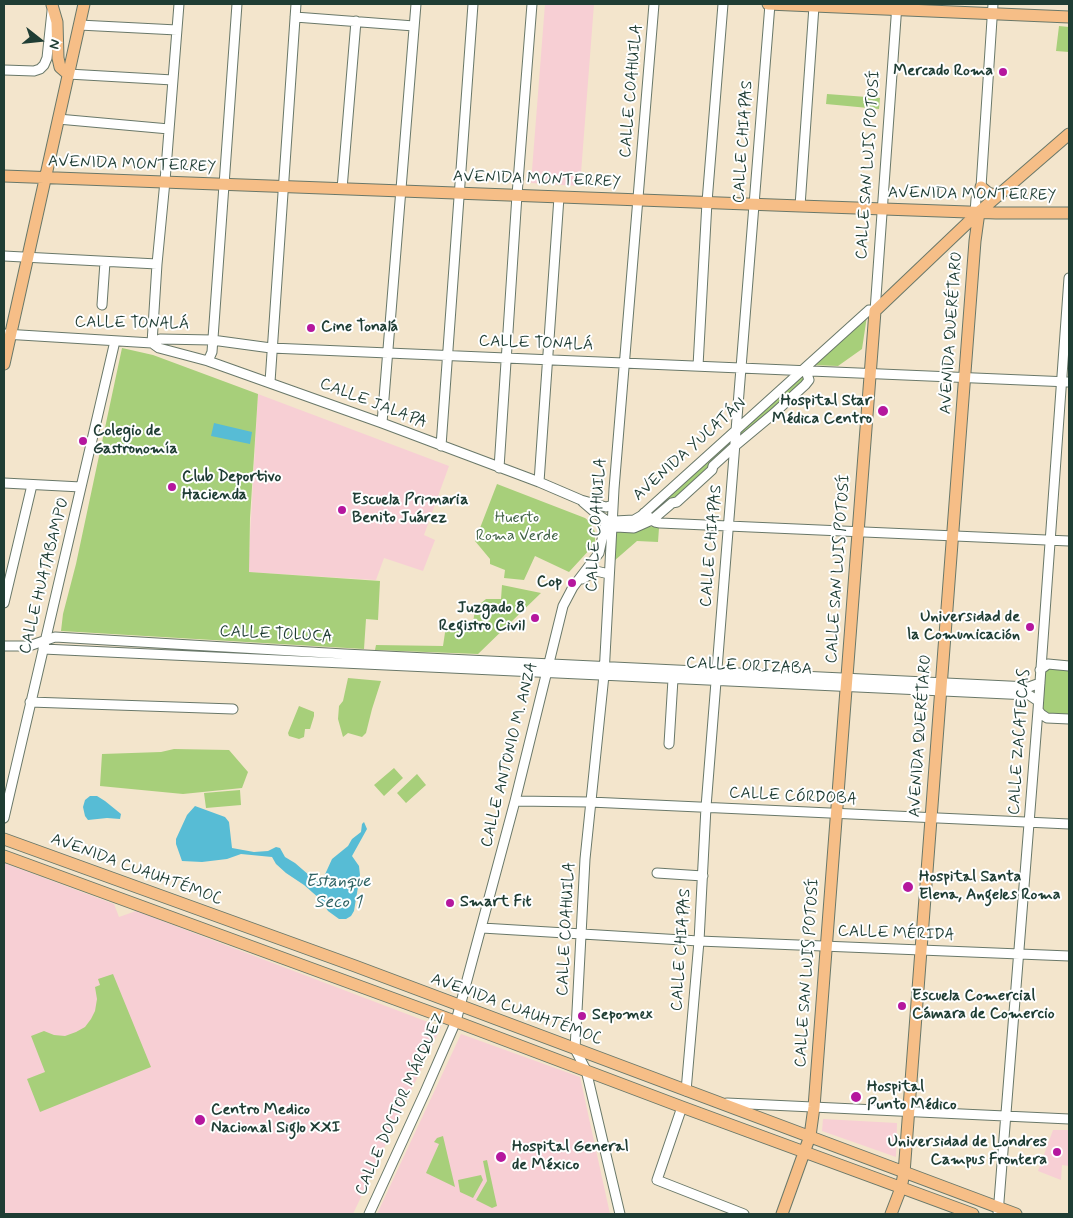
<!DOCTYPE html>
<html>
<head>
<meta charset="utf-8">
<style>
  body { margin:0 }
  #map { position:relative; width:1073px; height:1218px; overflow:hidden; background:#f3e5cc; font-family:Mynerve,sans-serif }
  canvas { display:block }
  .frame { position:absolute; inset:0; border:5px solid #1f3d34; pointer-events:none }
  .north { position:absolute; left:15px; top:15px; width:50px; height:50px; -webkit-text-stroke:4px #fff; paint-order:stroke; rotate:106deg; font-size:14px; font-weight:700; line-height:20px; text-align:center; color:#1f3d34 }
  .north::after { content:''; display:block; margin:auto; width:18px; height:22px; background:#1f3d34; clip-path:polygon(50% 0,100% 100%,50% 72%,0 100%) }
</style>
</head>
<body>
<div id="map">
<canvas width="1073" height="1218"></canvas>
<div class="frame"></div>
<div class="north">N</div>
</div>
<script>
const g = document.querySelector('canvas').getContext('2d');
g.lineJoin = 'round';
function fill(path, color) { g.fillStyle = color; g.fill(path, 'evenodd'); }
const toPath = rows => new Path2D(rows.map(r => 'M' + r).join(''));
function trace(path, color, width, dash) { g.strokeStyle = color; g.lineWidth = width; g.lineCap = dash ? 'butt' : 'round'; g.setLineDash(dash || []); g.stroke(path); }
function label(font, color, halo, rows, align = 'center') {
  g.font = font + ' Mynerve,sans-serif'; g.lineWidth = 4; g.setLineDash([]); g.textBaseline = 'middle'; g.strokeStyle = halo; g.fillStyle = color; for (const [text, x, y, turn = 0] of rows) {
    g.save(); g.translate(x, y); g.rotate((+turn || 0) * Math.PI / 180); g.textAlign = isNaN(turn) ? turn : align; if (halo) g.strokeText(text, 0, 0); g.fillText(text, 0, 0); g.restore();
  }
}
fill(toPath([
  [545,4,594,4,580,186,531,183],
  [258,394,449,466,424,535,435,540,423,571,384,558,376,580,248,572],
  [4,863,114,904,119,917,136,911,441,1027,353,1214,4,1214],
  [461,1034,580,1077,610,1214,377,1214],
  [823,1119,897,1123,896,1157,822,1131],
  [1053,1130,1069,1130,1069,1166,1062,1165,1061,1180,1038,1171]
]), '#f7cfd4');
fill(toPath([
  [1059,26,1069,27,1069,52,1056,51],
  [827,94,880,98,879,109,826,104],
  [867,316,862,349,838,366,812,365],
  [122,348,153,355,258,394,250,518,249,572,380,581,378,620,366,619,364,649,61,631,63,614,76,564],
  [803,373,808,380,739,440,739,431],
  [734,437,735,444,658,514,650,515,651,512],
  [497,484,585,518,590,522,595,532,595,542,592,547,569,572,535,556,524,580,504,578,505,570,490,564,490,559,475,541],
  [653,526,659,528,658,542,637,541,614,561,617,531,630,531],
  [502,585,541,593,478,654,375,650,376,645,443,646,446,626,473,624,475,608,486,599,501,599],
  [1069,666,1069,719,1047,718,1038,701,1043,667],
  [348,678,381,681,372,709,366,733,362,737,348,733,343,737,338,719,339,706,343,701],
  [299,706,314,712,314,716,310,729,305,729,304,737,299,739,289,736,288,733],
  [174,749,229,750,248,772,242,788,183,794,100,786,102,754,161,752],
  [394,768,403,778,384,796,374,785],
  [417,774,426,785,406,803,397,793],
  [240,790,241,805,206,808,204,793],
  [113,974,151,1067,40,1112,27,1079,45,1072,31,1036,44,1031,54,1035,65,1036,76,1032,85,1027,91,1019,95,1011,97,999,95,987,100,985,98,979],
  [443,1136,455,1187,426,1173,439,1144,434,1142,437,1138],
  [487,1160,497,1206,492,1208,476,1200,487,1181,483,1161],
  [481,1175,483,1180,473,1198,460,1192,458,1180]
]), '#a7cf7a');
fill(toPath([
  [214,423,252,432,250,444,211,436],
  [90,796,97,796,105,801,121,814,120,819,107,818,88,820,85,816,83,807,85,800],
  [195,806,225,817,229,822,232,848,254,852,268,851,276,847,280,848,285,857,295,863,317,882,322,881,332,859,348,846,352,839,361,832,362,824,364,822,367,829,352,856,359,866,360,875,354,911,351,916,346,919,339,919,328,911,320,899,304,885,286,873,276,864,272,857,241,854,227,859,202,862,182,861,176,844,176,839,187,815]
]), '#57bcd5');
const minor = toPath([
  [295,17,414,26],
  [79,25,177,30],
  [4,70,34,71,40,69,44,65,47,58,52,11],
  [68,74,173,80],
  [58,119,169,129],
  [342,189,356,21],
  [800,206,814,6],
  [975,212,976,199,981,187,993,4],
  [4,256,157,264],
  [102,305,105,262],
  [4,334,152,343,160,339,212,340,271,348,1069,382],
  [152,343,159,348,208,361,382,423,539,482,581,500,606,507,613,505],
  [152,343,157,264,165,181,179,4],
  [208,361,212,352,237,4],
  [698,366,707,202,723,4],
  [270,382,296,4],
  [382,423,416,4],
  [441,446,473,4],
  [499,468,517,195,532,4],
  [539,482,559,197],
  [4,483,81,487],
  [583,502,597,514,616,527,634,528,652,520,672,503,677,502,712,470,713,466,736,445,772,415,805,385,809,380,806,371],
  [644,513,655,522,660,523,1069,541],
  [582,579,596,571,609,574],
  [4,603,32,485],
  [4,646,29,646,55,637,344,654,1029,687,1040,683],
  [43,649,1029,695,1038,701],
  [1040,670,1048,664,1069,666],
  [30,702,233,709],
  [1038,710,1041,714,1047,718,1069,719],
  [669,744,673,679],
  [515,801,590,802,1069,824],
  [4,818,115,341],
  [657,873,703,876],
  [482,928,699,941,1069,956],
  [686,1091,699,941,706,807,770,4],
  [727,1103,1069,1119],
  [682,1107,657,1180,744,1214],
  [369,1214,425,1092,456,1021,515,801,563,606,573,587,599,553,605,526,615,521,634,520,641,516,869,310,875,311,897,4],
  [620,1214,586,1070,575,1049,585,859,604,675,614,489,654,4],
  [998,1214,1038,710,1069,278]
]);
const major = toPath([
  [768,4,1069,17],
  [52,5,57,22,58,58,60,67,68,74],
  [4,176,800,206,996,213,1069,213],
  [981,187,988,193,998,196],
  [4,364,84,4],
  [4,839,355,966,1016,1214],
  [4,856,449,1019,682,1107,973,1214],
  [782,1214,810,1136,814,1107,875,311,979,212,1069,134],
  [891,1214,901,1188,904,1173,975,241,979,212]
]);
trace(minor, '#697869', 11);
trace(major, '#697869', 13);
trace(minor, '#fff', 9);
trace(major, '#f6be87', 11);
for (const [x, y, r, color] of [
  [1003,72,5,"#b5179e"],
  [311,328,5,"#b5179e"],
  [883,411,6,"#b5179e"],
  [83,441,5,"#b5179e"],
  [172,487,5,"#b5179e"],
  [342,510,5,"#b5179e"],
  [572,583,5,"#b5179e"],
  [535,618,5,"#b5179e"],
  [1030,627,5,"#b5179e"],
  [908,887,6,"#b5179e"],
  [450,903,5,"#b5179e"],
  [902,1006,5,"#b5179e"],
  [582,1016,5,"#b5179e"],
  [856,1097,6,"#b5179e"],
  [200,1120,6,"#b5179e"],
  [1057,1152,5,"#b5179e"],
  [501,1157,6,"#b5179e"]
]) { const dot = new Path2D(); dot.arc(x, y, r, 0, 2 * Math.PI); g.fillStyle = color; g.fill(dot); trace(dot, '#fff', 2); }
label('bold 16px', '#1f3d34', '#fff', [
  ["Mercado Roma",993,72,"right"],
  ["Cine Tonalá",321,328],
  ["Hospital Star",872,402,"right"],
  ["Médica Centro",872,420,"right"],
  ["Colegio de",93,432],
  ["Gastronomía",93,450],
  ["Club Deportivo",182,478],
  ["Hacienda",182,496],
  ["Escuela Primaria",352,501],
  ["Benito Juárez",352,519],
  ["Cop",562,583,"right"],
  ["Juzgado 8",525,609,"right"],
  ["Registro Civil",525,627,"right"],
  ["Universidad de",1020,618,"right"],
  ["la Comunicación",1020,636,"right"],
  ["Hospital Santa",919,878],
  ["Elena, Angeles Roma",919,896],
  ["Smart Fit",460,903],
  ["Escuela Comercial",912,997],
  ["Cámara de Comercio",912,1015],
  ["Sepomex",592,1016],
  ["Hospital",867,1088],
  ["Punto Médico",867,1106],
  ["Centro Medico",211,1111],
  ["Nacional Siglo XXI",211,1129],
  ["Universidad de Londres",1047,1143,"right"],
  ["Campus Frontera",1047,1161,"right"],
  ["Hospital General",512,1148],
  ["de México",512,1166]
], 'left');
label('16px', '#1f3d34', '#fff', [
  ["CALLE COAHUILA",632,91,-85],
  ["CALLE CHIAPAS",744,142,-86],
  ["AVENIDA MONTERREY",132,165,2],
  ["CALLE SAN LUIS POTOSÍ",869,165,-86],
  ["AVENIDA MONTERREY",537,180,2],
  ["AVENIDA MONTERREY",972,195,1],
  ["CALLE TONALÁ",132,324,1],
  ["AVENIDA QUERÉTARO",952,333,-86],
  ["CALLE TONALÁ",536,344,2],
  ["CALLE JALAPA",373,404,21],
  ["AVENIDA YUCATÁN",690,450,-42],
  ["CALLE COAHUILA",597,525,-86],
  ["CALLE CHIAPAS",712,546,-85],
  ["CALLE SAN LUIS POTOSÍ",839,569,-86],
  ["CALLE HUATABAMPO",45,576,-76],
  ["CALLE TOLUCA",276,635,3],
  ["CALLE ORIZABA",749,667,3],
  ["AVENIDA QUERÉTARO",921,736,-86],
  ["CALLE ZACATECAS",1020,742,-86],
  ["CALLE ANTONIO M. ANZA",510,755,-76],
  ["CALLE CÓRDOBA",793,797,3],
  ["AVENIDA CUAUHTÉMOC",136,870,20],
  ["CALLE COAHUILA",567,929,-87],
  ["CALLE MÉRIDA",896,934,2],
  ["CALLE CHIAPAS",682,950,-86],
  ["CALLE SAN LUIS POTOSÍ",808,973,-86],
  ["AVENIDA CUAUHTÉMOC",516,1010,20],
  ["CALLE DOCTOR MÁRQUEZ",401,1104,-66]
]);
label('16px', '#416246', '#fff', [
  ["Huerto",517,519],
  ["Roma Verde",517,537]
]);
label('italic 18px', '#306364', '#fff', [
  ["Estanque",338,882],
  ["Seco 1",338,903]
]);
</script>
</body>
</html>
